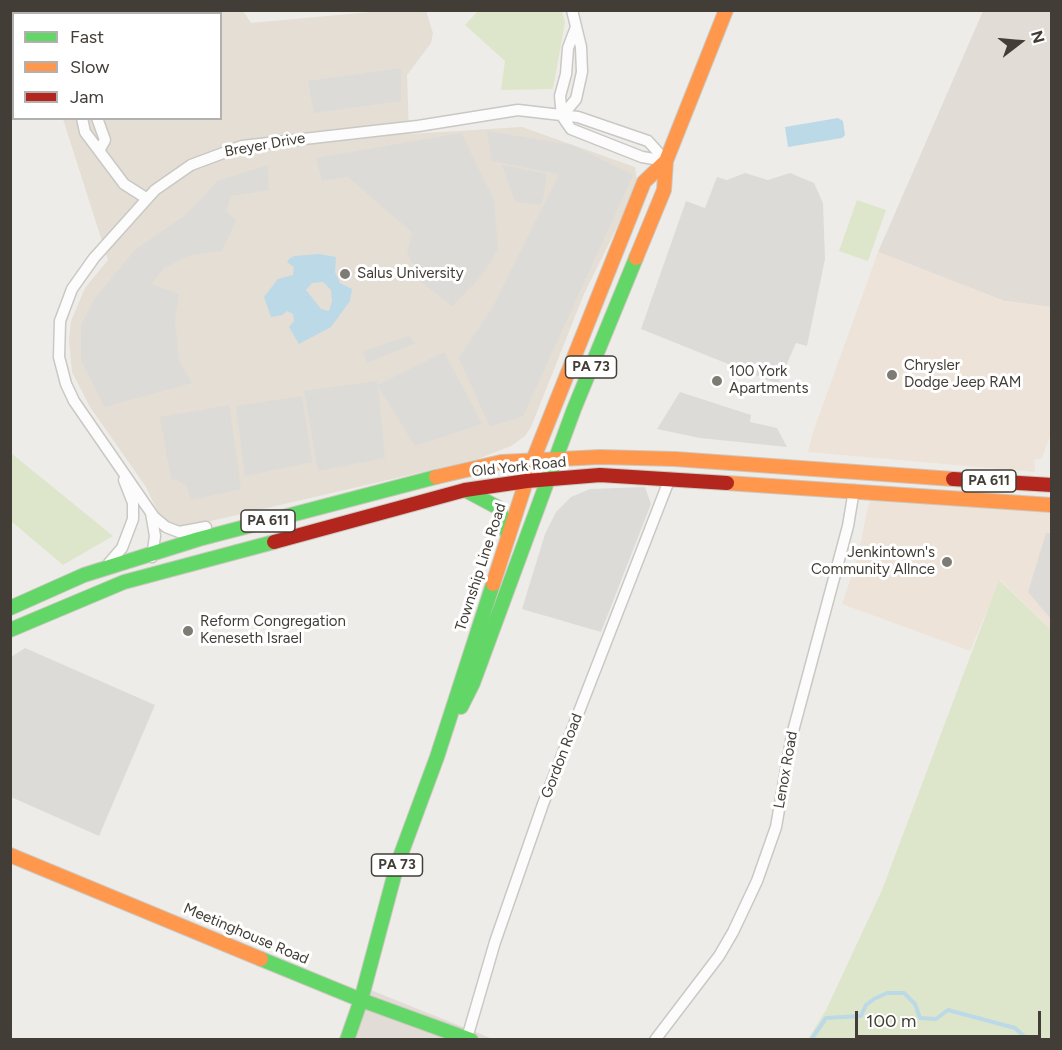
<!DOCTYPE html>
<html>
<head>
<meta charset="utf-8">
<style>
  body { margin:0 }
  #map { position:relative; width:1062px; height:1050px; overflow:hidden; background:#eeece8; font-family:Figtree,sans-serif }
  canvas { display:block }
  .frame { position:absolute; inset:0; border:12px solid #423d36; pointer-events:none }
  .legend { position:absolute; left:12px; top:12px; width:210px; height:108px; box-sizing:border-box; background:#fff; border:2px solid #b3b1af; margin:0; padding:8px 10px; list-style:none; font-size:18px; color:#423d36 }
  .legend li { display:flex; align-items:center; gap:12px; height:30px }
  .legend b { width:30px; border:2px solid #b3b1af }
  .north { position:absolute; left:990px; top:12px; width:60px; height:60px; -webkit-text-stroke:4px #fff; paint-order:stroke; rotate:74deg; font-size:16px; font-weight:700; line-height:24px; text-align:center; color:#423d36 }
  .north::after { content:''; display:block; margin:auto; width:21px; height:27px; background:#423d36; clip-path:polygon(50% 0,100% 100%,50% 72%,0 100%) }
  .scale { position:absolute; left:855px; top:1011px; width:186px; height:27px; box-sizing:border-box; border:3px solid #423d36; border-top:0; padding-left:8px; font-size:18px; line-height:21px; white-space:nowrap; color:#423d36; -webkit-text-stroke:4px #fff; paint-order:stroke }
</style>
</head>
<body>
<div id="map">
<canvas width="1062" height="1050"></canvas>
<div class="frame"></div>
<ul class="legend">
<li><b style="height:8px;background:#63d668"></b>Fast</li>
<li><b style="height:8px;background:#ff974d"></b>Slow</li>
<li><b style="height:8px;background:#b3261e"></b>Jam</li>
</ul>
<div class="north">N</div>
<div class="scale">100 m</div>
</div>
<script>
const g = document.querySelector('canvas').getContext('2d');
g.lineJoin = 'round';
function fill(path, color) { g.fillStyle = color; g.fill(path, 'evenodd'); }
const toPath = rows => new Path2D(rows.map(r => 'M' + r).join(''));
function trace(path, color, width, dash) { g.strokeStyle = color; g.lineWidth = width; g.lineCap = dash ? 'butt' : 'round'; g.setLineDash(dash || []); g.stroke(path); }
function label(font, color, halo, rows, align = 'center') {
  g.font = font + ' Figtree,sans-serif'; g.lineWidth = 6; g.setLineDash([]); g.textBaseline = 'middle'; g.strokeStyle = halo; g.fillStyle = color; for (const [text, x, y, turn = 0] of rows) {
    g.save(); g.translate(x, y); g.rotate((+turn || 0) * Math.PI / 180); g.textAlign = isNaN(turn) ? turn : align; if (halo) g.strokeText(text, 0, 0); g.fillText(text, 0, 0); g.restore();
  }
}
fill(toPath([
  [983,11,1052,12,1051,307,1004,301,878,252],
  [363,987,493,1039,345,1040]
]), '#e1ddd6');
fill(toPath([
  [878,252,1004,301,1051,307,1051,434,1042,458,1034,460,1035,472,808,452,813,432],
  [873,495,1051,504,1051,630,1000,580,970,651,842,604,858,556,868,506]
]), '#ede3d9');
fill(toPath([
  [108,11,243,11,251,23,382,11,426,11,433,33,431,43,407,75,409,134,522,127,635,167,637,182,625,211,584,294,531,427,525,436,511,446,478,459,185,527,171,523,159,514,146,487,90,407,72,372,69,340,71,321,85,288,108,260,63,119,220,118,220,14,100,13]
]), '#e4ded4');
fill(toPath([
  [478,11,562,11,565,22,553,89,501,90,505,61,465,25],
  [857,200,886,210,868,261,839,251],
  [11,453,113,536,63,565,11,521],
  [999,580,1051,630,1051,1039,808,1039,826,1010,882,890]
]), '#dde6ca');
fill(toPath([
  [401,68,401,101,314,113,308,81],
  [487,131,572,145,633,175,523,416,490,427,459,358,493,307,559,174,492,161],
  [461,133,494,200,498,249,483,274,452,306,419,280,420,275,407,254,412,232,348,177,322,181,316,158],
  [268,165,269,190,231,196,226,211,236,220,222,251,191,255,164,268,151,284,179,294,175,320,179,361,192,383,105,407,81,361,81,325,95,298,135,250,187,214,218,181],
  [502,165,547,174,542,205,515,202],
  [745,173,768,180,790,173,814,183,823,203,825,259,807,346,796,343,778,384,641,329,686,201,705,208,717,177,727,180],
  [409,336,415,343,367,363,363,351],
  [444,352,482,424,415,446,378,386,385,458,318,471,304,391,377,381,377,385],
  [680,392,751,415,750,422,777,428,787,447,700,438,657,429],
  [302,396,312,462,245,476,236,406],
  [229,405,241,489,191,500,187,486,177,480,171,479,160,417],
  [645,487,651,504,601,632,522,609,545,534,556,512,571,497,590,489],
  [1046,533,1051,533,1051,619,1028,592],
  [25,648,155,705,99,836,11,797,11,657]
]), '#dddbd8');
fill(toPath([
  [838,118,843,121,845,135,842,138,788,147,785,127],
  [319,254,336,257,335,272,340,283,352,289,350,301,331,327,299,344,289,327,294,321,293,314,287,311,282,315,271,317,264,297,278,279,293,275,294,267,287,262,289,259,294,256],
  [323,282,331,290,332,301,329,311,321,309,306,290,312,283]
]), '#bcd9e8');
trace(toPath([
  [811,1040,826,1018,861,1016,866,1005,874,999,887,993,904,993,915,1004,920,1018,936,1019,948,1010,1015,1028,1028,1040]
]), '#bcd9e8', 4);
const street = toPath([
  [49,10,49,14],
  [576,27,568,48,566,74,560,96,562,116,571,129,642,157,666,161],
  [10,59,14,58],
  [562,116,576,99,582,72,581,47,572,10],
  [82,118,85,132,124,184,146,198],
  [97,118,105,140,100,149],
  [151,513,155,536,152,557],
  [206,527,179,532,166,527,154,517,74,401,66,384,59,357,60,321,72,289,94,258,155,190,191,165,242,146,418,126,518,110,578,117,648,141,666,161],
  [109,563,122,548,133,519,133,503,124,480],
  [467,1038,495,942,543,804,670,478],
  [655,1040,719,956,733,932,757,881,776,827,792,735,848,526,854,490]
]);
const fast = toPath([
  [465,490,497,507,505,521,508,537],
  [10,608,84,575,199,539,436,477],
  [10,630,124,582,274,542],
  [461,707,473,683,574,409,636,258],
  [261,959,361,1000,471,1040],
  [347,1040,361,1000,397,865,437,757,493,584]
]);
const slow = toPath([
  [636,258,664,190,666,161,726,10],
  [436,477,501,462,600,457,675,459,953,479],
  [727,483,1052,505],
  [493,584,533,460,644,182,666,161],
  [10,855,261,959]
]);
const jam = toPath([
  [953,479,1052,485],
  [274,542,465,490,527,481,600,475,727,483]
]);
trace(street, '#cac8c4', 13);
trace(fast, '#ccc8c0', 16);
trace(slow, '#ccc8c0', 16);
trace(jam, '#ccc8c0', 16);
trace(street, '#fcfcfc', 10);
trace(fast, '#63d668', 14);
trace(slow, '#ff974d', 14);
trace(jam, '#b3261e', 14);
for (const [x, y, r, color] of [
  [345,274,6,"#7e7a74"],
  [892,375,6,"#7e7a74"],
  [717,381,6,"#7e7a74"],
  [947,562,6,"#7e7a74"],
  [188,631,6,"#7e7a74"]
]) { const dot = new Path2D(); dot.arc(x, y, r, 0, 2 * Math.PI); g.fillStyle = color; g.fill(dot); trace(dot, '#fff', 2); }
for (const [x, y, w] of [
  [591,367,51],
  [989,481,54],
  [268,521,54],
  [397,865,51]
]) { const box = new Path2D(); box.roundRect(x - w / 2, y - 11, w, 22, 4.5); g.fillStyle = '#fff'; g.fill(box); trace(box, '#423d36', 1.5); }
label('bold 14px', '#423d36', null, [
  ["PA 73",591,367],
  ["PA 611",989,481],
  ["PA 611",268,521],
  ["PA 73",397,865]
]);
label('15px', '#423d36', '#fff', [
  ["Breyer Drive",265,145,-10],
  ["Old York Road",519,467,-6],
  ["Township Line Road",481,567,-72],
  ["Gordon Road",562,756,-69],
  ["Lenox Road",786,770,-80],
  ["Meetinghouse Road",246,934,23]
]);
label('15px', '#423d36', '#fff', [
  ["Salus University",357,274],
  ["Chrysler",904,366],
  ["Dodge Jeep RAM",904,383],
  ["100 York",729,372],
  ["Apartments",729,389],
  ["Jenkintown's",935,553,"right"],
  ["Community Allnce",935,570,"right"],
  ["Reform Congregation",200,622],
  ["Keneseth Israel",200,639]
], 'left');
</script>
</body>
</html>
